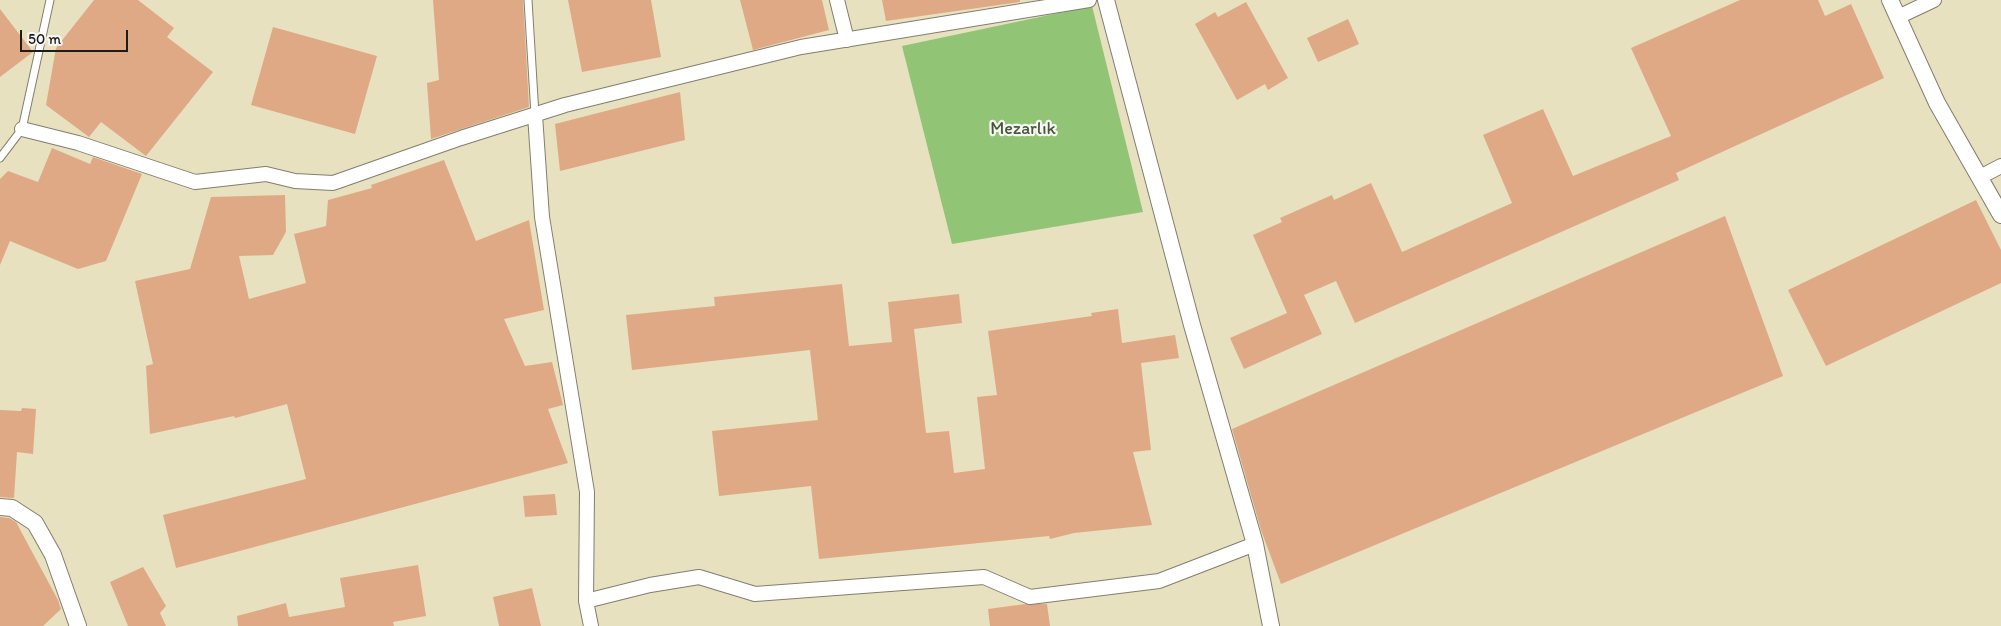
<!DOCTYPE html>
<html>
<head>
<meta charset="utf-8">
<style>
  body { margin:0 }
  #map { position:relative; width:2001px; height:626px; overflow:hidden; background:#e7e1bf; font-family:Itim,sans-serif }
  canvas { display:block }
  .scale { position:absolute; left:20px; top:30px; width:108px; height:22px; box-sizing:border-box; border:2px solid #1c1c1c; border-top:0; padding-left:6px; font-size:15px; line-height:18px; white-space:nowrap; color:#1c1c1c; -webkit-text-stroke:4px #f6f6f2; paint-order:stroke }
</style>
</head>
<body>
<div id="map">
<canvas width="2001" height="626"></canvas>
<div class="scale">50 m</div>
</div>
<script>
const g = document.querySelector('canvas').getContext('2d');
g.lineJoin = 'round';
function fill(path, color) { g.fillStyle = color; g.fill(path, 'evenodd'); }
const toPath = rows => new Path2D(rows.map(r => 'M' + r).join(''));
function trace(path, color, width, dash) { g.strokeStyle = color; g.lineWidth = width; g.lineCap = dash ? 'butt' : 'round'; g.setLineDash(dash || []); g.stroke(path); }
function label(font, color, halo, rows, align = 'center') {
  g.font = font + ' Itim,sans-serif'; g.lineWidth = 4.5; g.setLineDash([]); g.textBaseline = 'middle'; g.strokeStyle = halo; g.fillStyle = color; for (const [text, x, y, turn = 0] of rows) {
    g.save(); g.translate(x, y); g.rotate((+turn || 0) * Math.PI / 180); g.textAlign = isNaN(turn) ? turn : align; if (halo) g.strokeText(text, 0, 0); g.fillText(text, 0, 0); g.restore();
  }
}
fill(toPath([
  [1092,6,1143,212,952,244,902,46]
]), '#92c475');
fill(toPath([
  [94,0,138,0,174,28,167,37,213,72,146,156,101,122,89,137,46,105,56,48],
  [433,0,523,0,529,107,431,139,427,83,439,80],
  [568,0,651,0,661,57,582,72],
  [740,0,822,0,829,30,753,50],
  [882,0,1020,0,1020,2,886,21],
  [1740,0,1818,0,1825,16,1851,4,1884,78,1676,173,1679,180,1355,323,1336,281,1304,295,1322,334,1244,369,1230,338,1287,313,1253,235,1282,222,1280,218,1307,206,1332,195,1334,200,1371,183,1402,252,1512,203,1483,135,1543,109,1573,176,1671,136,1631,48],
  [1246,2,1288,78,1268,90,1265,84,1237,100,1195,24,1215,12,1218,17],
  [0,9,33,52,0,77],
  [1348,19,1359,44,1318,62,1307,38],
  [273,27,377,56,355,134,251,105],
  [680,92,685,140,560,171,555,124],
  [52,148,90,164,93,157,142,174,106,261,78,269,10,241,0,265,0,179,8,171,38,182],
  [444,160,476,241,529,220,544,310,504,319,525,366,552,362,563,405,548,409,568,463,176,568,163,515,306,479,287,404,235,418,234,416,150,434,146,366,153,364,135,281,190,269,211,197,285,195,286,232,273,255,239,256,249,299,306,283,294,234,326,226,328,200,372,188,371,185],
  [1976,200,2001,250,2001,283,1826,366,1788,290],
  [1725,216,1783,376,1281,584,1261,530,1232,429],
  [842,284,849,346,892,342,888,302,959,294,962,323,914,329,926,433,949,431,954,473,985,469,977,397,997,395,988,331,1092,316,1091,313,1118,309,1122,343,1175,335,1179,358,1141,363,1151,450,1133,452,1152,525,1074,533,1050,539,1049,536,819,559,811,486,719,496,712,431,818,420,810,350,632,370,626,315,715,306,714,297],
  [22,408,36,409,33,454,17,452,14,498,0,497,0,410,21,411],
  [555,494,557,515,525,517,523,496],
  [0,517,9,518,16,522,58,600,61,609,43,626,0,626],
  [418,565,426,616,393,622,394,626,238,626,237,616,286,603,289,617,345,607,340,578],
  [143,567,166,606,160,613,166,626,128,626,110,582],
  [532,588,541,626,499,626,493,597],
  [1025,604,1047,604,1050,626,990,626,988,609]
]), '#e0a985');
const service = toPath([
  [528,0,535,115],
  [0,158,22,129,50,0]
]);
const minor = toPath([
  [837,0,847,40],
  [1898,17,1934,0],
  [535,115,542,217,587,492,586,601,591,626],
  [22,129,78,143,195,182,266,174,295,181,333,183,461,138,565,105,801,47,1089,0],
  [1980,177,2001,166],
  [586,601,650,585,699,577,755,594,984,577,1030,597,1159,581,1255,544]
]);
const tertiary = toPath([
  [1106,0,1192,325,1255,544,1271,626],
  [1890,0,1937,103,2001,215],
  [0,507,12,508,35,523,53,555,78,626]
]);
trace(service, '#827e6e', 9);
trace(minor, '#827e6e', 16);
trace(tertiary, '#827e6e', 18);
trace(service, '#fff', 7);
trace(minor, '#fff', 14);
trace(tertiary, '#fff', 16);
label('18px', '#45573b', '#f6f6f2', [
  ["Mezarlık",1023,129]
]);
</script>
</body>
</html>
